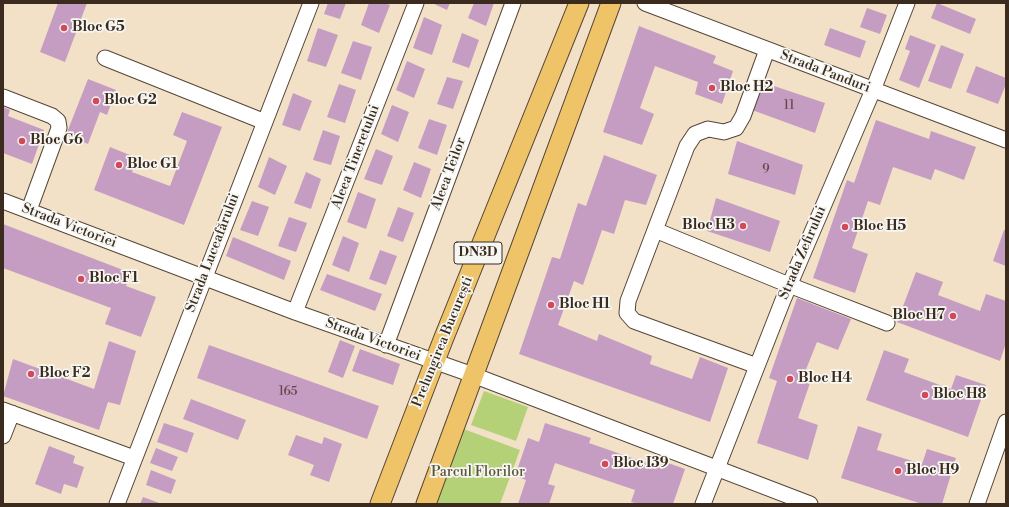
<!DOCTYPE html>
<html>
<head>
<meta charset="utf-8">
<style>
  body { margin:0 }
  #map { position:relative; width:1009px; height:507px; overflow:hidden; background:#f2e1c6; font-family:"Libre Bodoni",serif }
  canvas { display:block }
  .frame { position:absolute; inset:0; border:4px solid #3b2a1e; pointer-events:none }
</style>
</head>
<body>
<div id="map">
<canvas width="1009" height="507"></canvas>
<div class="frame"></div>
</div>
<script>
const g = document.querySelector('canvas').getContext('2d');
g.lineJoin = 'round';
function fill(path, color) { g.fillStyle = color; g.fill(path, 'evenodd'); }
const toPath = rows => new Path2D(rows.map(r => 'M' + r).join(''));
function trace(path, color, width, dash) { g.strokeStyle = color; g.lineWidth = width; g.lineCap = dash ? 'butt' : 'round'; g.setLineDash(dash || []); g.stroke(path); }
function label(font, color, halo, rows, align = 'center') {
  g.font = font + ' "Libre Bodoni",serif'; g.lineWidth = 3.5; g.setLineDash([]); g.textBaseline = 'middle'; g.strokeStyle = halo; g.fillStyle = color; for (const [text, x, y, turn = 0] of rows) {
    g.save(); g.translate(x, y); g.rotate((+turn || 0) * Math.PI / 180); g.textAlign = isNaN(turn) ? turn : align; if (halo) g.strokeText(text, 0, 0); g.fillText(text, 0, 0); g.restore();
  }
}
fill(toPath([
  [484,391,528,407,516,441,471,425],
  [461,428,520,450,500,504,433,504]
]), '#b5d178');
fill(toPath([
  [58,3,87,3,65,62,40,52],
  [328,3,346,3,340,19,324,14],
  [369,3,385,3,390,5,379,33,361,25],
  [432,3,450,3,447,10],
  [474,3,494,3,486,26,468,18],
  [937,3,976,19,970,34,931,18],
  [867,8,887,15,880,34,860,27],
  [424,17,442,25,432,55,413,48],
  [639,26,716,56,713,63,733,71,722,104,695,94,698,82,655,66,640,108,654,114,642,145,603,132],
  [318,28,338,35,326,67,307,61],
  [830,28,866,41,860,58,824,45],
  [462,33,479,40,469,68,452,62],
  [910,35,936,45,919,88,899,80,910,51,905,49],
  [353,41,372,47,361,80,341,73],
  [941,45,964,54,951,89,928,81],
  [407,61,425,69,414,98,396,90],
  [976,66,1006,78,1006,84,998,104,966,92],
  [447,77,463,81,453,109,437,104],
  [88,79,116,90,107,115,100,112,88,144,66,135],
  [762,82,825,103,815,133,752,110],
  [339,84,356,90,345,123,327,117],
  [293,93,312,101,300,131,282,125],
  [392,105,409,112,398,142,381,134],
  [3,107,10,110,8,116,44,130,32,164,3,153],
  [182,112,222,127,184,225,94,190,110,147,137,158,132,172,170,186,187,141,173,135],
  [429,119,447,125,437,155,418,148],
  [876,120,929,139,931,131,976,147,964,180,935,169,931,180,893,167,880,205,868,201,852,248,868,254,855,293,813,278,847,180,854,183],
  [323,130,340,136,331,165,313,160],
  [737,141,803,165,795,195,728,174],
  [376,149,393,156,382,185,364,179],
  [604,155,657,175,646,205,625,200,614,234,602,230,583,285,574,281,558,325,597,341,599,334,652,356,650,364,692,379,700,357,728,368,710,422,519,354,552,257,560,259,578,203,586,206],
  [269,157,287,166,275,195,258,187],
  [414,162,431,169,421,198,403,190],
  [306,172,321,179,311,209,294,203],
  [358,192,376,199,366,229,347,222],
  [716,198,780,221,770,252,707,231],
  [252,201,269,207,258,236,240,230],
  [398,207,414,213,403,242,387,236],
  [289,217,307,223,296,252,278,246],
  [3,224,131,273,126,286,156,297,141,337,105,324,111,308,3,268],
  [1004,230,1006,230,1006,266,993,261],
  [343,236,359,243,349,272,332,265],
  [233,237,291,261,284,280,226,256],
  [380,250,397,256,386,285,369,279],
  [916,272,943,282,938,295,980,311,986,294,1006,301,1006,343,1000,361,897,322],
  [327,274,382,294,375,311,320,290],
  [797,298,851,319,838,350,817,342,803,377,811,380,798,418,818,425,808,460,757,443,777,381,769,378],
  [340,340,355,346,343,378,328,372],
  [109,341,136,351,120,405,108,402,99,430,3,396,13,359,94,389],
  [209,345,379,406,367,439,197,378],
  [360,349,400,364,393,385,352,371],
  [884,350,909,359,904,372,951,389,956,375,986,385,968,437,866,400],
  [191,399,246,420,238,440,183,419],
  [164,423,194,433,187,453,157,442],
  [545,423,591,438,589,443,655,466,657,459,685,469,673,504,639,504,631,502,635,490,555,463,548,484,555,486,549,504,518,504,526,480,515,476,528,438,539,442],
  [858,426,882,434,877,450,922,464,927,449,956,458,942,504,922,504,841,478],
  [296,435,322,444,324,437,342,444,329,482,310,475,314,465,288,455],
  [49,446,75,456,73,463,84,467,77,488,64,484,61,494,35,484],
  [156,448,178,457,172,471,150,463],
  [151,470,176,480,171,494,146,485],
  [143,497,162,504,140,504]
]), '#c69dc2');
const minor = toPath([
  [645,3,1006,140],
  [105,58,265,122],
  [3,97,52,116,58,121,59,128,29,210],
  [3,201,295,312,473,375,810,504],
  [655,230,789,285,887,323],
  [295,312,416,3],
  [386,345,513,3],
  [757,366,634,321,627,313,628,301,687,146,695,134,708,129,724,132,736,128,743,116,767,50],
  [3,410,134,458],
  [3,436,12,413],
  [117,504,311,3],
  [703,504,783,300,873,90,907,3],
  [977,504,1006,422]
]);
const major = toPath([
  [380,504,443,340,579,3],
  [426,504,611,3]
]);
trace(minor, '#564537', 17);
trace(major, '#564537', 21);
trace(minor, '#fff', 15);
trace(major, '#efc469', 19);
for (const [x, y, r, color] of [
  [64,28,4,"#d1495b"],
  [712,88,4,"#d1495b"],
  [96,101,4,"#d1495b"],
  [22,141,4,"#d1495b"],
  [119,165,4,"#d1495b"],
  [743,226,4,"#d1495b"],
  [845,227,4,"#d1495b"],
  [81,279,4,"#d1495b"],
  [551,305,4,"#d1495b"],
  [953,316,4,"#d1495b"],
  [31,374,4,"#d1495b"],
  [790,379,4,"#d1495b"],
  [925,395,4,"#d1495b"],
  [605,464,4,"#d1495b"],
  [898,471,4,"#d1495b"]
]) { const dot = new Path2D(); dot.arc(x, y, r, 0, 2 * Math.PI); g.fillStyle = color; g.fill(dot); trace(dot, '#f6f6f2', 1.5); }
label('12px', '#5e4747', null, [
  ["11",789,106],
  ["9",766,170],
  ["165",288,392]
]);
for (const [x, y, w] of [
  [478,253,48]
]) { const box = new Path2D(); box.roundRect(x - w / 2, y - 11, w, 22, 3); g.fillStyle = '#f6f6f2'; g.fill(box); trace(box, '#3b2a1e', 1); }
label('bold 13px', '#3b2a1e', null, [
  ["DN3D",478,253]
]);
label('bold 14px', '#3b2a1e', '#f6f6f2', [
  ["Bloc G5",72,28],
  ["Bloc H2",720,88],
  ["Bloc G2",104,101],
  ["Bloc G6",30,141],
  ["Bloc G1",127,165],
  ["Bloc H3",735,226,"right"],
  ["Bloc H5",853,227],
  ["Bloc F1",89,279],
  ["Bloc H1",559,305],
  ["Bloc H7",945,316,"right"],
  ["Bloc F2",39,374],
  ["Bloc H4",798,379],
  ["Bloc H8",933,395],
  ["Bloc I39",613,464],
  ["Bloc H9",906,471]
], 'left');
label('14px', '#3b2a1e', '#f6f6f2', [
  ["Strada Panduri",825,72,21],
  ["Aleea Tineretului",356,157,-69],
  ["Aleea Teilor",449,174,-70],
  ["Strada Victoriei",69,226,21],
  ["Strada Luceafărului",213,253,-69],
  ["Strada Zefirului",803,253,-67],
  ["Strada Victoriei",373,340,20],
  ["Prelungirea București",443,342,-68]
]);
label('14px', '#5a5434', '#f6f6f2', [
  ["Parcul Florilor",478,473]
]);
</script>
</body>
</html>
